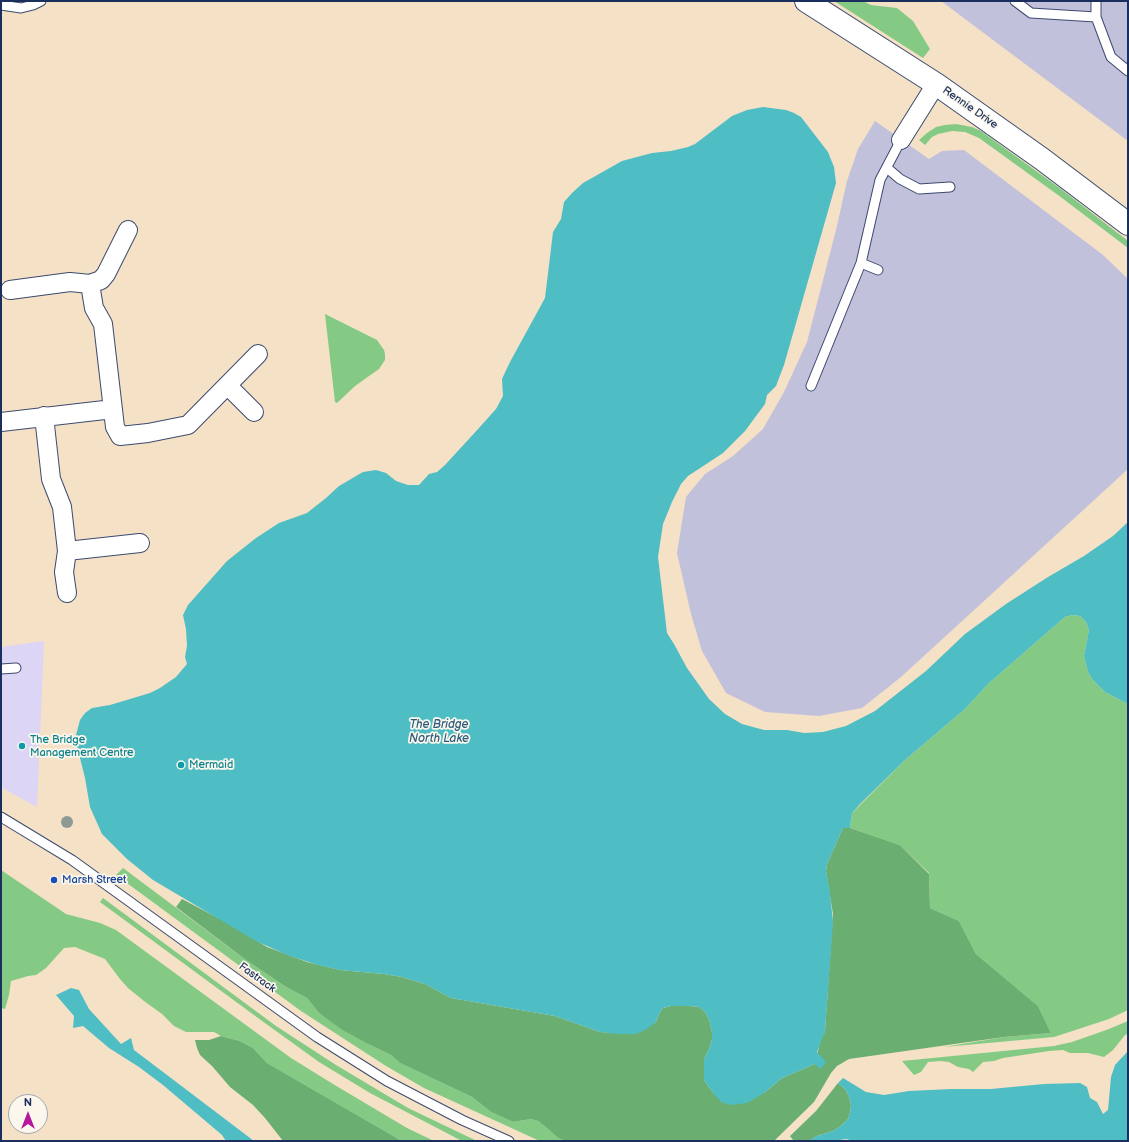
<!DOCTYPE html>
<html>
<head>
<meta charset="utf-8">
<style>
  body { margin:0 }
  #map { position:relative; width:1129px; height:1142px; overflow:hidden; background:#f4e1c6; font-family:"Balsamiq Sans",sans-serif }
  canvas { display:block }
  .frame { position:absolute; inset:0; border:2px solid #1b2f5e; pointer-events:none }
  .north { position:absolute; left:8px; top:1094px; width:40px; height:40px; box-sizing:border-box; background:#fbf7ec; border:1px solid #a1a7b3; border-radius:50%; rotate:0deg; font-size:11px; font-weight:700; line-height:16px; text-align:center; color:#1b2f5e }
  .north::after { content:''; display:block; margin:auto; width:14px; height:18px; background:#b5179e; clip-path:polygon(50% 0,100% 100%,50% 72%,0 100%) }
</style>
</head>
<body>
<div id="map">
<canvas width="1129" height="1142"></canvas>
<div class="frame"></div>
<div class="north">N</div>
</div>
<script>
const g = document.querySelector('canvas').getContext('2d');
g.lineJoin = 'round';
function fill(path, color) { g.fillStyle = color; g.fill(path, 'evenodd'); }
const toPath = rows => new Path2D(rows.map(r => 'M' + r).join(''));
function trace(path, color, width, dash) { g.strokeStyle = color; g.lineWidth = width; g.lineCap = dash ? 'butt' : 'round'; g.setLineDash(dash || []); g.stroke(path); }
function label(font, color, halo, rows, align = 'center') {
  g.font = font + ' "Balsamiq Sans",sans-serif'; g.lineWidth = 3.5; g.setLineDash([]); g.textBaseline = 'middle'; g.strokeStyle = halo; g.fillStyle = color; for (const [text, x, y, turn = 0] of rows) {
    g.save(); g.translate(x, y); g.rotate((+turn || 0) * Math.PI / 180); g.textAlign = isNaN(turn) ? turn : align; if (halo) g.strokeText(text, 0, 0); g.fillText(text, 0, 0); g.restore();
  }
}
fill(toPath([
  [44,641,37,807,2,788,1,786,1,647]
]), '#ddd5f6');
fill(toPath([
  [941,1,1128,1,1128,141],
  [875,121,929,159,942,151,964,150,1103,255,1128,279,1128,469,901,677,862,708,819,716,765,712,726,693,702,651,691,614,677,553,686,497,705,474,733,456,763,429,784,392,807,342,836,230,847,181,858,149]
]), '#c2c1dc');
fill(toPath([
  [834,1,863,1,871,5,897,8,913,21,930,49,923,58],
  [956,124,972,127,981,131,1061,189,1128,241,1128,248,1058,195,979,138,965,132,952,131,938,134,932,137,925,145,919,140,927,133,936,127,945,125],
  [325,314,377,340,384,350,385,354,385,360,379,369,355,386,337,403,335,402],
  [1072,615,1080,616,1086,622,1089,630,1084,656,1088,672,1093,680,1105,692,1128,704,1128,1010,1109,1019,1054,1037,944,1047,1004,1037,1051,1033,1038,1006,976,954,959,921,930,908,929,873,900,845,850,828,852,813,905,760,965,709,989,683,1065,617],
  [123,868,246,960,286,987,307,998,319,1013,370,1045,391,1055,400,1063,472,1097,491,1112,513,1122,531,1119,538,1121,548,1129,558,1138,565,1141,540,1141,531,1137,424,1088,386,1066,301,1011,116,875],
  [1,870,66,914,100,923,116,930,291,1058,333,1084,407,1128,434,1141,402,1141,267,1063,253,1048,240,1041,221,1036,214,1032,186,1032,174,1026,162,1014,144,1001,128,988,120,979,105,959,75,947,64,948,46,968,36,975,28,976,11,981,9,995,5,1009,1,1008],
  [103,898,276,1026,336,1065,408,1108,477,1141,460,1140,370,1093,319,1062,258,1018,100,902],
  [1128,1021,1128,1034,1125,1035,1113,1050,1104,1057,1088,1053,1070,1053,1063,1050,1049,1051,1003,1058,994,1061,983,1062,973,1072,969,1069,958,1067,949,1062,941,1061,928,1062,921,1072,914,1075,902,1061,1054,1046,1072,1042,1109,1029]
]), '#84ca84');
fill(toPath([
  [843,828,850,828,900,845,929,874,930,908,959,921,976,954,1038,1006,1051,1033,1004,1037,849,1059,837,1066,831,1073,814,1102,774,1141,565,1141,558,1138,548,1129,538,1121,531,1119,513,1122,491,1112,472,1097,400,1063,391,1055,370,1045,341,1029,319,1013,307,998,286,987,246,960,176,907,182,899,233,926,267,947,307,962,340,970,384,974,402,977,425,984,451,998,555,1016,600,1032,628,1034,656,1022,659,1014,663,1008,671,1006,689,1006,699,1007,705,1012,709,1019,712,1032,712,1039,710,1047,704,1059,704,1080,714,1094,764,1093,782,1078,815,1064,820,1042,825,1031,833,914,826,871,827,864],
  [221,1036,240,1041,253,1048,267,1063,402,1141,283,1141,265,1118,253,1105,230,1087,212,1066,200,1055,197,1048,195,1040,209,1040],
  [838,1083,846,1090,849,1097,851,1105,850,1113,848,1119,841,1126,833,1131,817,1136,809,1141,792,1141,793,1140,790,1136,816,1111]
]), '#6bae72');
fill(toPath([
  [763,107,786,110,794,113,801,117,828,152,834,167,836,183,784,365,776,386,767,395,765,404,745,431,723,453,688,476,681,484,672,502,663,524,658,557,667,633,674,644,687,668,709,699,725,714,742,724,764,730,787,730,804,733,823,732,846,726,875,711,926,671,965,634,1006,604,1048,577,1084,556,1113,536,1128,522,1128,704,1105,692,1093,680,1088,672,1084,656,1089,630,1086,622,1080,616,1072,615,1065,617,989,683,965,709,905,760,860,804,852,813,850,828,843,828,827,864,826,871,830,893,833,922,825,1031,817,1052,826,1062,820,1069,815,1064,782,1078,764,1093,747,1103,730,1105,721,1102,714,1094,704,1080,704,1059,710,1047,712,1039,712,1032,709,1019,705,1012,699,1007,689,1006,671,1006,663,1008,659,1014,656,1022,647,1029,636,1034,618,1034,600,1032,555,1016,451,998,425,984,402,977,384,974,340,970,318,965,287,955,256,941,153,880,127,859,102,834,90,807,85,778,77,746,76,735,80,720,85,713,92,708,110,705,150,693,160,688,176,677,187,664,185,657,187,646,186,629,183,615,188,605,227,561,256,538,279,523,307,513,326,498,339,486,363,472,376,470,386,473,396,481,408,485,419,485,429,474,437,472,445,465,479,428,496,409,503,396,502,379,510,362,545,298,553,232,561,219,564,202,572,193,583,183,622,161,652,153,671,151,688,147,695,144,732,116,747,110],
  [71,988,79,990,89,1009,121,1044,131,1038,134,1050,254,1141,226,1141,222,1135,163,1085,139,1067,109,1048,83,1026,73,1028,74,1016,56,995],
  [1128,1051,1128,1141,854,1141,846,1139,834,1141,809,1141,817,1136,833,1131,841,1126,848,1119,850,1113,851,1105,849,1097,846,1090,838,1083,843,1078,866,1092,884,1095,909,1091,951,1089,991,1089,1044,1084,1080,1083,1087,1087,1090,1098,1097,1102,1103,1114,1108,1110,1111,1077,1115,1065]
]), '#4ebdc4');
const service = toPath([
  [1015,1,1031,13,1096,17],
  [1096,1,1096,17,1111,57,1128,71],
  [1,5,21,8,33,5,41,1],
  [887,168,900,179,919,189,950,187],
  [861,263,878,270],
  [811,386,861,263,880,180,901,140],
  [1,669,16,668],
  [1,817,72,860,317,1037,387,1081,462,1120,509,1141]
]);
const minor = toPath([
  [901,140,936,84],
  [90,284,101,280,106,274,128,230],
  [10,290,70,282,90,284,94,308,103,324,115,427,120,436,148,433,188,425,258,354],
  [228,386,254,412],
  [44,416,51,479,62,507,67,551,140,543],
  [1,422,113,409],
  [67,551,64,572,67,593]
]);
const tertiary = toPath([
  [806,1,936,84,1042,159,1128,224]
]);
trace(service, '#3c4a6e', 11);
trace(minor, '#3c4a6e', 20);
trace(tertiary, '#3c4a6e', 24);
trace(service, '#fff', 9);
trace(minor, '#fff', 18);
trace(tertiary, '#fff', 22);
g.fillStyle = '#8e9993';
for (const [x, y] of [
  [67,822]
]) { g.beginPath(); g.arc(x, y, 6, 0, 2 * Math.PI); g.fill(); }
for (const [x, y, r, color] of [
  [22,746,4,"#0f9aa8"],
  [181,765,4,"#0f9aa8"],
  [54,880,4,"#1a4fb4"]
]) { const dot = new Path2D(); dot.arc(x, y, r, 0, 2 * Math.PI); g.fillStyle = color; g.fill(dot); trace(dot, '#fbf7ec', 1.5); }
label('11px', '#1b2f5e', '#fbf7ec', [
  ["Rennie Drive",970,108,35],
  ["Fastrack",257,978,36]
]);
label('11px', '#0d838f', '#fbf7ec', [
  ["The Bridge",30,740],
  ["Management Centre",30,753],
  ["Mermaid",189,765]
], 'left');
label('11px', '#164399', '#fbf7ec', [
  ["Marsh Street",62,880]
], 'left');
label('italic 12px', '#2a5a7d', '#fbf7ec', [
  ["The Bridge",439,725],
  ["North Lake",439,739]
]);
</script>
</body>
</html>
